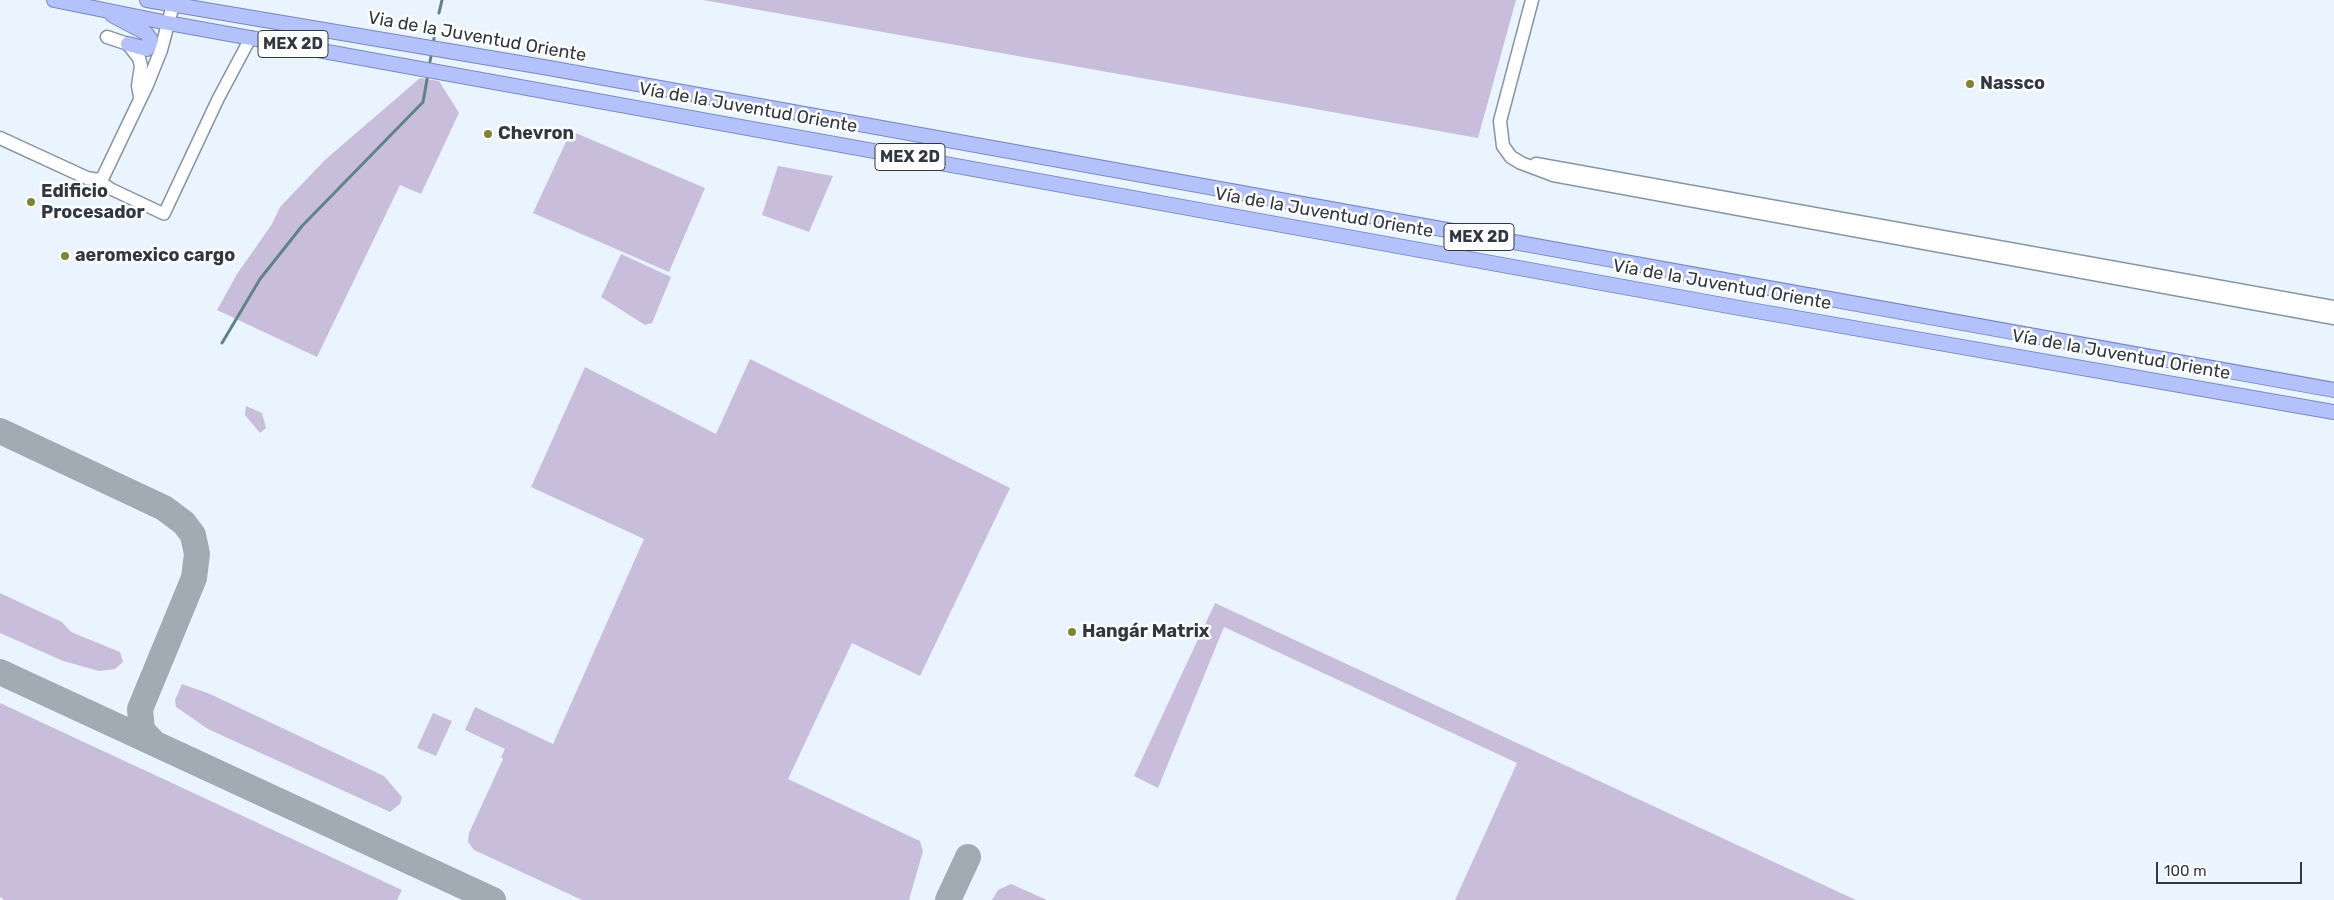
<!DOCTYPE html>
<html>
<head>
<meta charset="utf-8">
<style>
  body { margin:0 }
  #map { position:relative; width:2334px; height:900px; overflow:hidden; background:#e9f4fe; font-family:Rubik,sans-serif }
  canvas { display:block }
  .scale { position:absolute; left:2156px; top:862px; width:146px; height:22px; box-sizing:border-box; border:2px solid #31383f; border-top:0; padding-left:6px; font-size:15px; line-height:18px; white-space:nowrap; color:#31383f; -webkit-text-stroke:4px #fff; paint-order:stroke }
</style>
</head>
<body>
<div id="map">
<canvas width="2334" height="900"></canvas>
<div class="scale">100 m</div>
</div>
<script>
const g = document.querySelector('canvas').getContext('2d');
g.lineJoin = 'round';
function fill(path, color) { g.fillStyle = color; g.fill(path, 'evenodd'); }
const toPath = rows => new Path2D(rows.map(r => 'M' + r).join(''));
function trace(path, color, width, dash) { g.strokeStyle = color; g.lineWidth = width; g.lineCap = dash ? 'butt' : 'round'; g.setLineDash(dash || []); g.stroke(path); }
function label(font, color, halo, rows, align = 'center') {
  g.font = font + ' Rubik,sans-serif'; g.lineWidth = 5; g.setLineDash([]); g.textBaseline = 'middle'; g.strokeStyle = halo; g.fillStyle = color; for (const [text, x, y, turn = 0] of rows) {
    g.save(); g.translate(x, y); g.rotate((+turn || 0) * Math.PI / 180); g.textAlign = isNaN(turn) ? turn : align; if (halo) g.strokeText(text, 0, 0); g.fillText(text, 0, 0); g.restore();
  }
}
fill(toPath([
  [703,0,1516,0,1478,138],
  [420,78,439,81,459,113,421,194,400,185,317,357,217,310,237,274,272,224,280,207,326,159],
  [571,131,705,188,669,272,533,213],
  [778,166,833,176,809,232,762,215],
  [621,254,671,277,652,323,645,325,601,297],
  [750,359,1010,488,920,676,852,643,788,779,920,841,923,851,909,900,582,900,474,850,468,842,469,833,503,759,501,757,505,749,465,730,475,707,553,744,644,539,531,487,585,367,716,434],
  [246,406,262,413,266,428,260,433,245,415],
  [0,593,62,622,71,632,120,652,123,662,115,669,99,671,63,661,0,633],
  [1215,603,1856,900,1455,900,1517,763,1224,627,1158,788,1134,776],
  [182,684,210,694,384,776,402,797,400,804,390,812,208,729,176,707,175,700],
  [0,703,402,890,397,900,4,900,0,897],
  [433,713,452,721,436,756,417,748],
  [1011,884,1047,900,992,900,998,890]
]), '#c8bedc');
trace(toPath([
  [439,13,442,0],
  [433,45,436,26],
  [429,67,432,51],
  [222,343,260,279,302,226,423,102,428,74]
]), '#5e8484', 3);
trace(toPath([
  [0,431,164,508,184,523,193,535,197,554,194,578,140,709,142,730,154,743],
  [0,672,493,900],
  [948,900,968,857]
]), '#a2abb4', 26);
const tertiary = toPath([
  [98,180,111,189,164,214,218,99,251,37]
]);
const secondary = toPath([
  [1532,0,1500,121,1503,146,1511,157,1521,163,1553,175,2334,318],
  [107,37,128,44,139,58,141,66,138,86,140,96],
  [0,138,87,178,98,180,103,177,147,85,161,50,173,5],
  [1536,164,2334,307]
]);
const trunk = toPath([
  [54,0,168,23,1745,309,2334,412],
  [147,0,549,68,2334,390],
  [112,15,146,33,151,40,147,49,128,44]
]);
trace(tertiary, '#8595a5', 14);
trace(secondary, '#8595a5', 15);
trace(trunk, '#7a87ba', 16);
trace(tertiary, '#fff', 11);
trace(secondary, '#fff', 12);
trace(trunk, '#b4c2fc', 14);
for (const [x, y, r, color] of [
  [1970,84,5,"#7f842f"],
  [488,134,5,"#7f842f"],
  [31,202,5,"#7f842f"],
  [65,256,5,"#7f842f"],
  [1072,632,5,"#7f842f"]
]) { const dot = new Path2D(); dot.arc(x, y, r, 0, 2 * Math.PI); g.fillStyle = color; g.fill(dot); trace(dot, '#fff', 2); }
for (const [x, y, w] of [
  [293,44,70],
  [910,157,70],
  [1479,237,70]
]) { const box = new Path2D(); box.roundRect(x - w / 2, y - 13.5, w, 27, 4); g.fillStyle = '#fff'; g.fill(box); trace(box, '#31383f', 1); }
label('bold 16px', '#31383f', null, [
  ["MEX 2D",293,44],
  ["MEX 2D",910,157],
  ["MEX 2D",1479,237]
]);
label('18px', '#31383f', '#fff', [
  ["Via de la Juventud Oriente",477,37,10],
  ["Vía de la Juventud Oriente",748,108,10],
  ["Vía de la Juventud Oriente",1324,213,10],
  ["Vía de la Juventud Oriente",1722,285,10],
  ["Vía de la Juventud Oriente",2121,355,10]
]);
label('bold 18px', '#31383f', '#fff', [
  ["Nassco",1980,84],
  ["Chevron",498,134],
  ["Edificio",41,192],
  ["Procesador",41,213],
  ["aeromexico cargo",75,256],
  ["Hangár Matrix",1082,632]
], 'left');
</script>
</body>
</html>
